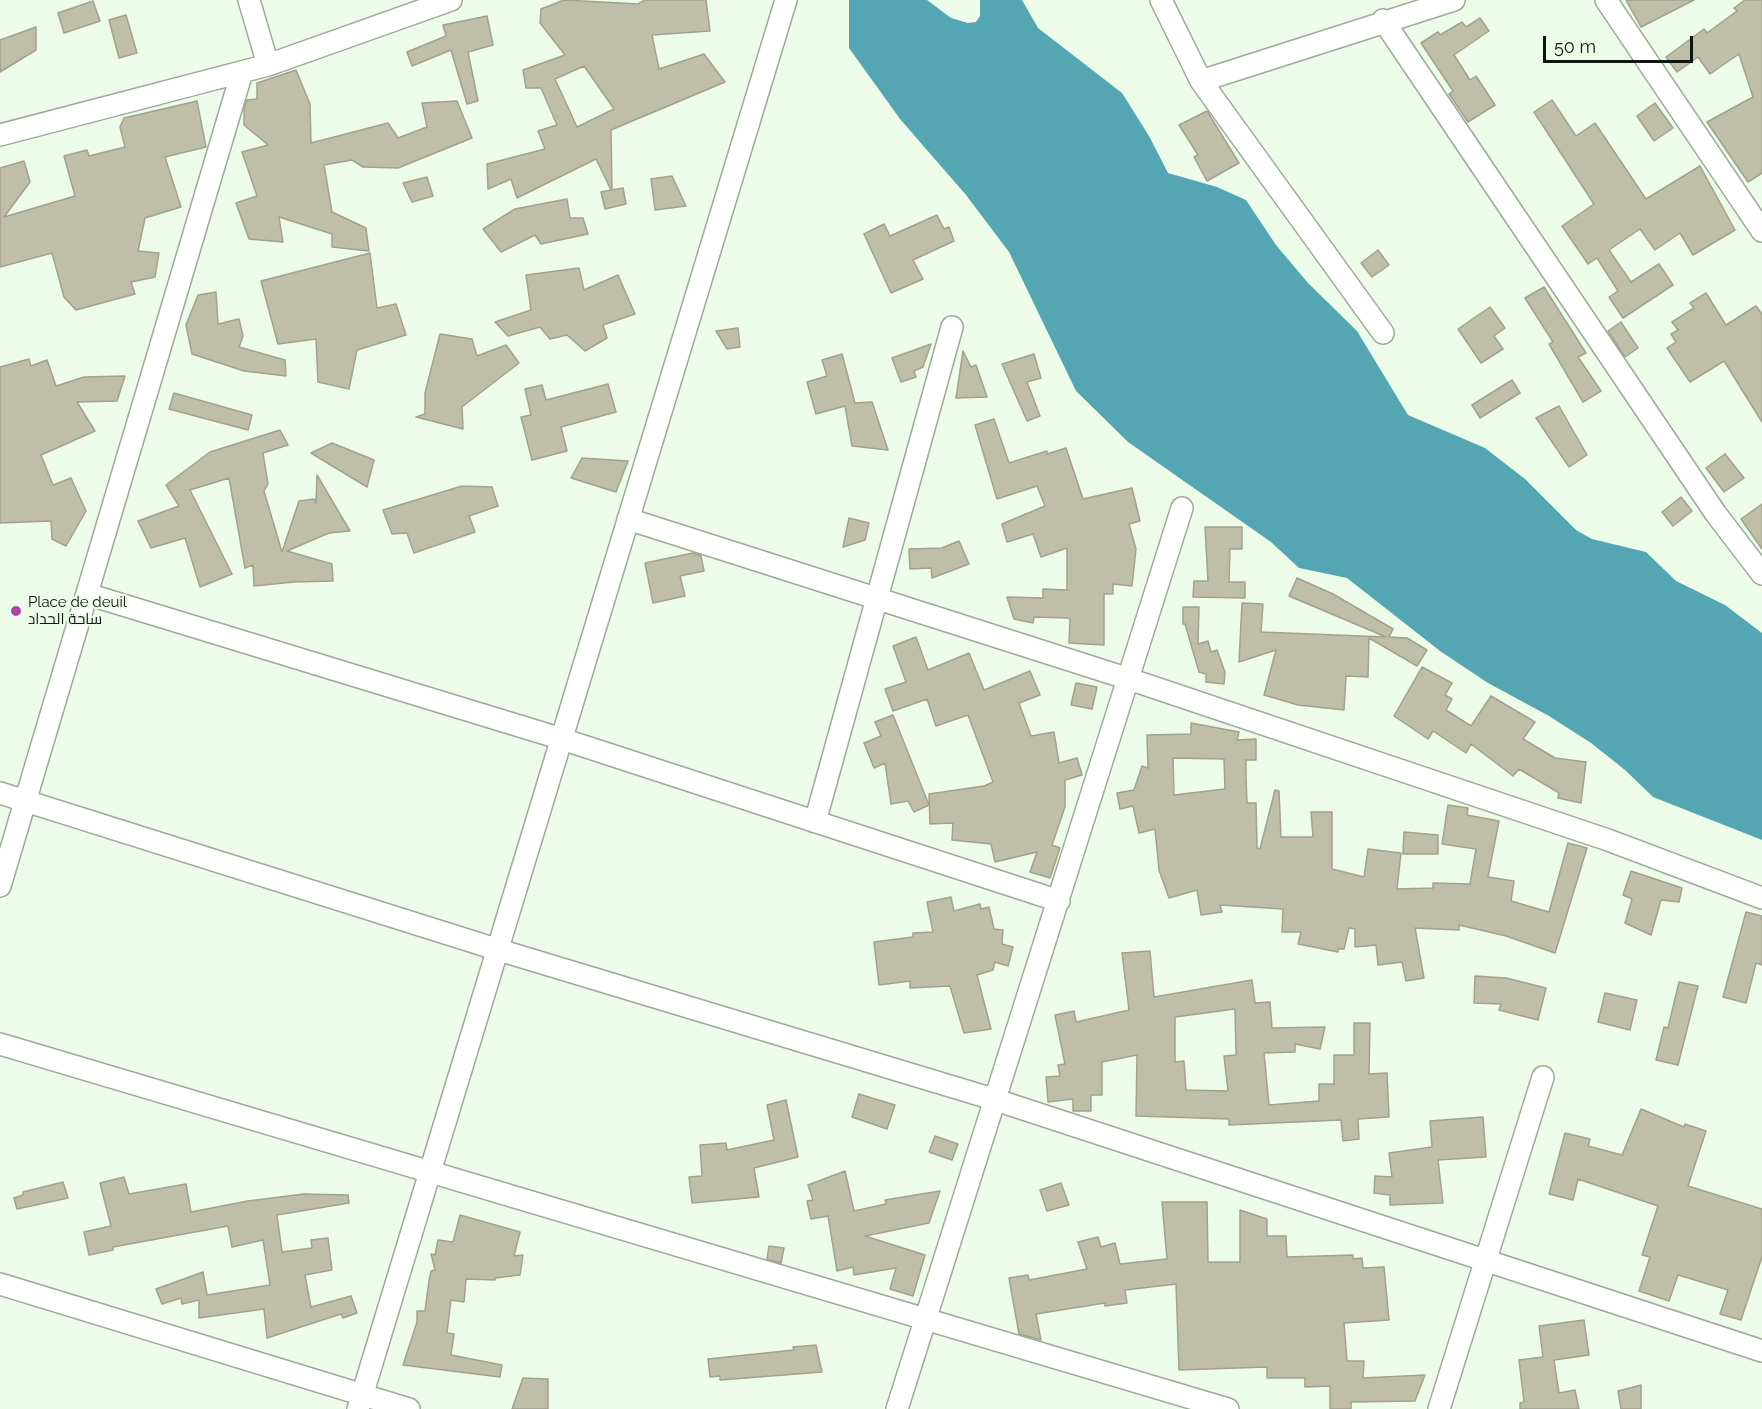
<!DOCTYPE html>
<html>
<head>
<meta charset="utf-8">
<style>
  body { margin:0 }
  #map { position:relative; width:1762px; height:1409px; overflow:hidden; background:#edfce9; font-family:Raleway,sans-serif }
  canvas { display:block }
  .scale { position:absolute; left:1543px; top:36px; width:150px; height:27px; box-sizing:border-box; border:3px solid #10150f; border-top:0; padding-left:8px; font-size:18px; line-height:21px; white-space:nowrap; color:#10150f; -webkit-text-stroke:4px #edfce9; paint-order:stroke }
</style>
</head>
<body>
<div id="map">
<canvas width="1762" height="1409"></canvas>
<div class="scale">50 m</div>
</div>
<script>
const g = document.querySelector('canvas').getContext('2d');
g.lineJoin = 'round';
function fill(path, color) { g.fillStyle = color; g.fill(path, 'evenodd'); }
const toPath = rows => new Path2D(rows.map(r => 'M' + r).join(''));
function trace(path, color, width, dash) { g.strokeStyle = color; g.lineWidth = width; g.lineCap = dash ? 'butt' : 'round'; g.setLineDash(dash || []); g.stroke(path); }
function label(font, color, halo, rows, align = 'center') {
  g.font = font + ' Raleway,Cairo,sans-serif'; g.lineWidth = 4.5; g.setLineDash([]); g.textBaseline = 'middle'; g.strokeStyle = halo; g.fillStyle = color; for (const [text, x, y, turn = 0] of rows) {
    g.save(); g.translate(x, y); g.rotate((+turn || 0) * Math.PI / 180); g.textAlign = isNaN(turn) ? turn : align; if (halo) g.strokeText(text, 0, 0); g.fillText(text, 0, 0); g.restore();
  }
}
fill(toPath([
  [849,0,927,0,951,18,968,23,976,22,980,16,980,0,1022,0,1038,28,1122,93,1149,136,1168,173,1217,187,1246,200,1276,245,1308,283,1357,331,1408,415,1485,448,1525,479,1576,530,1592,539,1646,552,1676,581,1725,605,1762,633,1762,840,1653,797,1625,770,1591,743,1549,716,1488,683,1440,651,1347,578,1299,568,1271,542,1128,442,1076,391,1009,252,966,195,900,119,849,48]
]), '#54a7b2');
const building = toPath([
  [564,0,638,4,645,0,706,0,710,31,652,35,659,69,704,54,725,82,611,130,612,190,623,188,626,204,605,209,601,192,611,190,596,159,517,198,511,179,488,189,487,164,545,149,538,131,557,125,541,88,526,88,523,70,565,55,540,23,541,9,564,0],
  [584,66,614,109,577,127,555,79,584,66],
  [1626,0,1694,0,1641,27,1626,0],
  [1745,0,1762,0,1762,173,1748,182,1707,122,1753,97,1739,54,1710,74,1698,57,1677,72,1666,57,1704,29,1707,33,1737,11,1734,8,1745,0],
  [93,1,100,21,64,33,58,13,93,1],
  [126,15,137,53,119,58,109,20,126,15],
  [487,16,493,45,468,52,478,101,467,104,451,50,412,66,407,52,446,36,443,25,487,16],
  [1480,18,1489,31,1454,55,1470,80,1476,76,1495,105,1468,122,1449,94,1453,91,1421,43,1438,32,1440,35,1462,22,1466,27,1480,18],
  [36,27,36,50,0,72,0,40,36,27],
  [296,70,310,104,311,143,388,123,398,138,427,127,422,103,457,101,472,138,398,168,363,167,352,160,324,165,332,212,366,228,369,251,332,247,332,234,279,217,283,242,249,239,236,203,257,196,242,152,268,145,244,125,244,109,247,100,257,99,257,83,296,70],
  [1552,100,1576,136,1595,123,1646,199,1700,166,1735,230,1693,255,1680,233,1655,250,1640,229,1609,250,1631,282,1659,264,1673,285,1623,318,1609,297,1618,291,1597,258,1588,264,1562,226,1594,204,1534,112,1552,100],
  [197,101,206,147,165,157,181,207,145,218,138,251,159,253,155,277,131,282,135,294,76,310,64,297,52,253,0,267,0,168,24,161,30,182,4,217,75,196,64,156,87,150,89,156,125,147,120,127,124,118,197,101],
  [1655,103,1673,128,1654,141,1637,116,1655,103],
  [1207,111,1239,163,1207,181,1194,157,1198,155,1179,125,1207,111],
  [672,176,686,206,655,210,651,179,672,176],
  [427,177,433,196,412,202,403,183,427,177],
  [567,199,570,218,583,218,588,234,541,244,535,235,501,252,483,229,515,209,567,199],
  [937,215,944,229,949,227,954,241,913,260,923,279,891,293,864,234,884,224,890,236,937,215],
  [1378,250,1389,265,1372,277,1361,263,1378,250],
  [370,253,377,308,396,304,406,335,357,350,349,389,318,382,316,339,278,344,261,281,370,253],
  [579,268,584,290,618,275,635,314,603,325,607,338,585,351,567,335,550,339,540,327,508,336,495,322,531,310,526,275,579,268],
  [1544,287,1586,353,1578,357,1601,391,1583,402,1549,344,1553,342,1525,298,1544,287],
  [216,292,218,324,239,319,243,336,239,347,285,360,286,376,244,371,192,354,186,325,198,295,216,292],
  [1706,293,1726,325,1756,306,1762,314,1762,422,1724,361,1690,382,1667,348,1676,342,1671,334,1678,330,1672,322,1694,308,1690,303,1706,293],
  [1490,307,1505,328,1494,336,1503,349,1481,363,1458,329,1490,307],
  [1621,322,1638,348,1625,357,1608,331,1621,322],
  [738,328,740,347,727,349,716,331,738,328],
  [440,334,472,339,477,356,506,345,519,363,462,407,463,429,416,417,425,414,425,393,440,334],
  [931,344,923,367,914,371,916,377,901,382,892,358,931,344],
  [963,351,971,367,976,365,987,397,956,398,963,351],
  [842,354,855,403,872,402,888,450,852,446,845,406,816,414,807,382,827,376,822,360,842,354],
  [1034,354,1041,378,1027,382,1040,416,1027,421,1002,364,1034,354],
  [29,359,31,366,47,360,56,386,84,377,125,376,117,401,77,402,95,431,41,455,53,485,71,478,86,511,66,546,52,539,51,521,0,523,0,367,29,359],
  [1512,380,1520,393,1480,418,1472,405,1512,380],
  [608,384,616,412,561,427,567,451,532,460,521,417,531,415,525,389,542,385,546,400,608,384],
  [174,393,252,415,248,430,169,409,174,393],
  [1559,406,1587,455,1569,467,1536,418,1559,406],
  [994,419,1009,463,1047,451,1047,454,1066,448,1083,499,1132,488,1140,521,1129,524,1136,549,1132,586,1113,584,1113,594,1104,594,1104,645,1069,643,1070,619,1068,618,1034,617,1033,623,1014,619,1007,597,1043,598,1043,589,1067,590,1067,548,1041,557,1033,534,1007,542,1002,524,1045,506,1037,486,997,499,975,425,994,419],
  [280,430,288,445,263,453,268,484,264,491,282,552,299,501,314,499,316,503,317,475,350,531,329,533,287,551,332,564,333,581,294,582,254,586,253,565,245,568,229,478,190,490,232,574,200,587,185,538,151,548,138,521,179,506,166,485,210,452,280,430],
  [332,443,374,460,367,487,311,453,332,443],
  [1725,454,1744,478,1724,492,1706,468,1725,454],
  [582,458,628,461,616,492,571,478,582,458],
  [462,486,492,487,498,506,469,516,475,532,414,553,407,533,392,534,383,510,462,486],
  [1681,497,1692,511,1673,526,1662,512,1681,497],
  [1762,504,1762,549,1741,519,1762,504],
  [849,518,869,523,865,540,843,547,849,518],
  [1205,527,1242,527,1242,549,1230,549,1229,582,1245,582,1245,598,1193,597,1194,581,1208,581,1205,527],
  [959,541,969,564,932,578,931,568,910,569,909,549,942,548,959,541],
  [693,553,701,556,704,571,680,576,685,596,653,603,645,563,693,553],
  [1297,578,1333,594,1393,629,1389,637,1407,638,1427,650,1417,666,1369,638,1368,677,1346,676,1344,710,1298,705,1264,695,1276,650,1239,662,1242,603,1263,604,1261,632,1386,637,1289,596,1297,578],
  [1183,607,1199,607,1198,644,1208,641,1211,652,1217,650,1225,672,1224,684,1206,682,1206,674,1199,672,1185,624,1183,624,1183,607],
  [916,637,928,670,969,653,984,690,1030,671,1040,695,1019,703,1031,736,1054,732,1059,763,1077,758,1082,775,1065,780,1065,807,1052,845,1060,848,1050,878,1030,872,1037,852,995,862,991,844,952,840,953,823,930,824,929,794,984,786,993,782,968,715,936,726,927,699,893,711,885,689,906,682,893,646,916,637],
  [1422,667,1452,683,1445,695,1452,699,1446,710,1471,726,1491,696,1535,722,1523,739,1555,758,1586,762,1581,803,1558,798,1559,793,1519,769,1513,776,1471,744,1466,753,1433,731,1428,739,1394,716,1422,667],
  [1076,683,1097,687,1092,709,1071,705,1076,683],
  [893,715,929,805,914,812,908,801,891,804,885,763,874,768,864,743,881,736,875,722,893,715],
  [1191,723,1239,732,1237,740,1256,739,1256,760,1246,760,1246,776,1247,803,1256,803,1257,848,1260,849,1275,790,1279,791,1281,837,1313,837,1311,812,1332,812,1332,869,1364,877,1368,849,1401,853,1397,889,1433,888,1433,883,1470,884,1476,849,1442,844,1448,805,1468,808,1467,815,1499,821,1488,877,1514,881,1511,901,1549,912,1568,843,1587,848,1555,953,1506,936,1459,925,1459,930,1415,928,1424,978,1406,981,1402,962,1378,965,1376,945,1355,947,1355,929,1349,928,1344,949,1338,949,1338,952,1298,944,1301,932,1282,932,1283,909,1220,905,1222,912,1201,915,1197,890,1169,898,1159,870,1155,829,1139,833,1133,806,1120,809,1117,793,1134,790,1142,766,1148,768,1147,735,1191,734,1191,723],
  [1173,758,1224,759,1225,789,1174,795,1173,758],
  [1404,832,1438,835,1438,854,1403,854,1404,832],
  [1631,871,1682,888,1679,902,1661,900,1651,935,1625,923,1632,899,1623,895,1631,871],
  [951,897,954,911,980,904,981,909,989,907,994,929,1003,930,1002,944,1013,947,1008,966,995,962,993,970,977,975,991,1029,964,1033,950,986,910,988,910,981,879,985,874,942,913,937,913,933,933,932,927,902,951,897],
  [1746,912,1762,916,1762,965,1756,963,1746,1003,1723,997,1746,912],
  [1150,951,1154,997,1252,980,1255,1003,1270,1002,1272,1028,1325,1027,1320,1049,1295,1044,1295,1052,1264,1053,1269,1105,1319,1101,1319,1084,1334,1084,1334,1055,1354,1055,1354,1023,1370,1023,1369,1074,1387,1073,1389,1117,1358,1119,1359,1139,1343,1141,1341,1120,1229,1125,1229,1119,1136,1116,1137,1055,1102,1062,1102,1095,1091,1095,1091,1111,1073,1111,1073,1099,1048,1102,1046,1077,1060,1076,1058,1065,1065,1064,1055,1015,1074,1011,1076,1022,1129,1010,1122,953,1150,951],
  [1235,1009,1236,1055,1224,1056,1228,1091,1186,1090,1184,1061,1175,1062,1175,1017,1235,1009],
  [1475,976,1506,978,1546,988,1538,1020,1499,1010,1501,1004,1474,1003,1475,976],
  [1679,982,1698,986,1678,1065,1656,1060,1664,1027,1668,1028,1679,982],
  [1605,993,1637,1000,1630,1030,1598,1022,1605,993],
  [859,1094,895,1105,887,1129,852,1117,859,1094],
  [786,1100,798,1157,754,1168,759,1197,692,1203,689,1177,702,1176,700,1145,726,1143,727,1150,774,1140,767,1105,786,1100],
  [1641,1109,1684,1127,1685,1124,1706,1131,1688,1186,1762,1209,1762,1257,1741,1320,1720,1314,1728,1290,1678,1275,1669,1301,1639,1291,1650,1257,1642,1255,1658,1206,1578,1179,1573,1200,1549,1194,1565,1133,1590,1139,1588,1146,1622,1155,1641,1109],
  [1483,1117,1486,1157,1438,1160,1443,1203,1390,1205,1390,1195,1374,1193,1375,1176,1392,1177,1389,1153,1432,1147,1430,1121,1483,1117],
  [935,1136,958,1144,952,1160,929,1152,935,1136],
  [845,1171,854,1211,886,1204,885,1200,940,1191,929,1223,865,1236,925,1255,913,1296,890,1289,896,1268,854,1275,853,1267,837,1271,828,1216,811,1219,807,1201,813,1200,808,1185,845,1171],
  [124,1177,129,1194,186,1184,191,1212,248,1201,304,1194,348,1195,349,1203,277,1215,282,1252,312,1248,311,1240,328,1238,332,1270,305,1275,311,1307,351,1296,357,1313,343,1318,341,1314,267,1338,264,1309,199,1318,199,1300,182,1304,181,1298,162,1304,156,1289,203,1272,207,1295,270,1285,263,1240,232,1247,228,1226,113,1247,113,1250,89,1255,84,1232,111,1226,100,1183,124,1177],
  [63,1182,68,1198,17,1209,14,1198,23,1195,23,1192,63,1182],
  [1061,1183,1069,1205,1047,1211,1040,1190,1061,1183],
  [1162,1202,1207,1202,1208,1262,1240,1262,1240,1210,1267,1219,1267,1236,1286,1236,1287,1257,1353,1255,1353,1259,1362,1258,1363,1268,1384,1267,1389,1320,1344,1323,1347,1361,1364,1361,1363,1378,1425,1375,1415,1401,1351,1402,1351,1409,1330,1409,1330,1386,1305,1387,1305,1378,1267,1378,1267,1367,1179,1370,1176,1284,1125,1290,1127,1303,1105,1306,1105,1303,1036,1314,1041,1340,1019,1334,1009,1278,1028,1275,1029,1280,1087,1269,1078,1242,1098,1237,1101,1247,1115,1243,1120,1264,1167,1259,1162,1202],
  [460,1215,520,1232,514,1256,523,1255,520,1275,495,1278,495,1280,466,1279,464,1302,451,1300,447,1333,454,1334,451,1355,502,1365,500,1377,403,1365,417,1322,417,1311,425,1311,429,1281,431,1271,435,1270,431,1254,435,1255,438,1240,453,1242,460,1215],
  [769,1246,784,1248,781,1263,767,1259,769,1246],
  [1584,1320,1589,1355,1554,1360,1559,1393,1575,1390,1579,1409,1520,1409,1520,1403,1524,1402,1519,1360,1543,1357,1539,1326,1584,1320],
  [816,1345,822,1372,720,1380,720,1376,710,1377,708,1359,794,1350,793,1347,816,1345],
  [523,1378,548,1379,548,1409,512,1409,523,1378],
  [1641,1385,1641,1409,1621,1409,1618,1391,1641,1385]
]);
fill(building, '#bfbea9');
trace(building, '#a2a18d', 1.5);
const minor = toPath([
  [249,0,268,65],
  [1161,0,1201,81,1454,0],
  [1606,0,1762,231],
  [1383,20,1716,514,1762,574],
  [1201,81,1383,333],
  [0,135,268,65,451,0],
  [628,519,1129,679,1608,840,1762,898],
  [87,594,562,739,1059,901],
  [0,793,499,950,993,1099,1762,1351],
  [815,822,952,327],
  [0,886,242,72],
  [0,1044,1228,1409],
  [0,1284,409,1409],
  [358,1409,786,0],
  [897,1409,1182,508],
  [1439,1409,1543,1077]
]);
trace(minor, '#9daa99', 24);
trace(minor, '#fff', 21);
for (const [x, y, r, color] of [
  [16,611,6,"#aa44a9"]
]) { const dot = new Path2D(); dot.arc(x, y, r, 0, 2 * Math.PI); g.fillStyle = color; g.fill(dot); trace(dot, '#edfce9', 2); }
label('15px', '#10150f', '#edfce9', [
  ["Place de deuil",28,602],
  ["ساحة الحداد",28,619]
], 'left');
</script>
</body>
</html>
